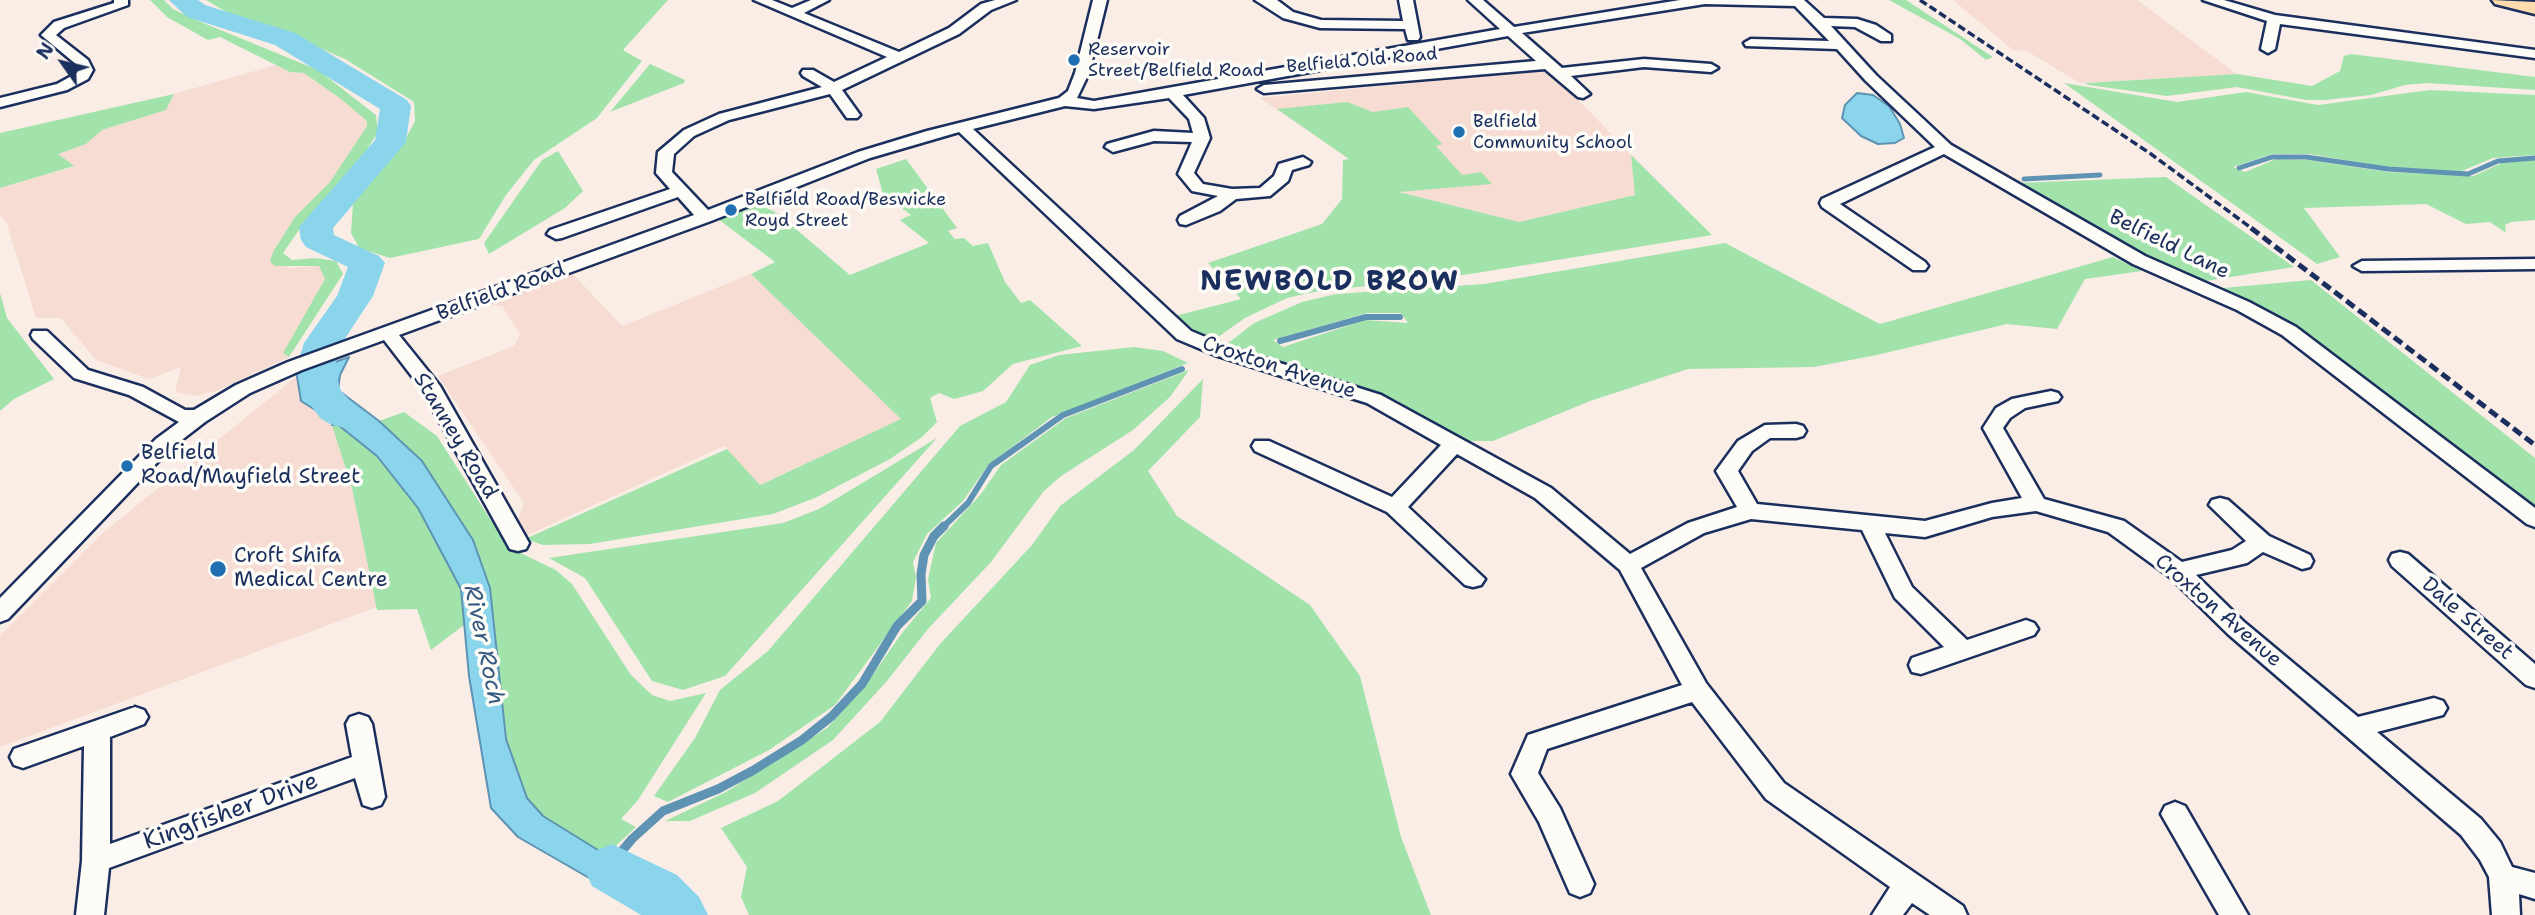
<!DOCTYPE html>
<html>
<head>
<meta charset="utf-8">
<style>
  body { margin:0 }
  #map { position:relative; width:2535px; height:915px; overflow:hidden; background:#faede6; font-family:"Shantell Sans",sans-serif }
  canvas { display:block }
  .north { position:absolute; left:28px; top:28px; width:70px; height:70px; -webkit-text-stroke:5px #fdfcf7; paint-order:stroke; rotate:304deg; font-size:19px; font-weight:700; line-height:28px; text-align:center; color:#1b2f5e }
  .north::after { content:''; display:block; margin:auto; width:24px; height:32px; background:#1b2f5e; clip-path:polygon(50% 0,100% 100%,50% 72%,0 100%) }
</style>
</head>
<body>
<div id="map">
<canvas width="2535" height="915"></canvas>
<div class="north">N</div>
</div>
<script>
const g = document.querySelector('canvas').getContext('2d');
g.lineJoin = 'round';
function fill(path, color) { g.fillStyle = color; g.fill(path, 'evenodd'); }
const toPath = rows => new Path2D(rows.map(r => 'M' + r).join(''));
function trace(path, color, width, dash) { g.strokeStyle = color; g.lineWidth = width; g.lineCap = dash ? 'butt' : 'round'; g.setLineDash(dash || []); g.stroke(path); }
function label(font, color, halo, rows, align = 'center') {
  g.font = font + ' "Shantell Sans",sans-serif'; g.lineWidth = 7; g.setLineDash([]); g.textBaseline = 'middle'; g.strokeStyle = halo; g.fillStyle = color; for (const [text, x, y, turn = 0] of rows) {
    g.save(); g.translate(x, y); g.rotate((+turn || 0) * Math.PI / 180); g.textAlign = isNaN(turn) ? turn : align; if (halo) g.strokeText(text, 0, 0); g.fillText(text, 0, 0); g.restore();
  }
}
fill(toPath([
  [1953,0,2137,0,2237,74,2080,83,2025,50,2014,51],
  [276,65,290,72,304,73,341,99,367,121,367,126,330,182,295,217,273,252,288,268,320,266,325,279,284,353,289,357,216,391,195,396,175,392,181,367,149,379,96,360,61,318,36,318,6,221,0,216,0,188,73,167,57,154,86,144,102,130,166,110,174,94],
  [1550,70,1631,155,1635,195,1519,222,1396,191,1260,98],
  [573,274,622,326,751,274,902,419,759,485,724,446,510,543,524,503,438,376,514,346,520,334,502,306,489,305],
  [297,376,301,401,331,420,352,488,377,607,0,747,0,636,104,532]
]), '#f6dcd2');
fill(toPath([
  [150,0,164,0,173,9,196,20,318,70,376,115,378,132,366,151,303,224,283,253,292,260,315,258,336,261,343,274,289,357,283,353,325,279,319,266,275,266,270,262,273,252,295,217,330,182,367,126,367,121,341,99,304,73,290,72,220,37,208,40,167,17],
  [206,0,668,0,623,50,642,61,619,90,597,118,534,160,506,195,479,239,390,258,359,248,351,233,353,203,368,180,406,138,415,121,414,102,345,59,274,29,233,16],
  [1889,0,1906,0,1993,57,1986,60,1960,39],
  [2351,54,2535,77,2535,90,2427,83,2405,85,2371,95,2326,100,2306,100,2237,87,2167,96,2089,85,2085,83,2237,74,2312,86,2340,71,2344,56],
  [650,64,685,80,684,83,610,112],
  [2064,83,2177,102,2246,92,2318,105,2430,90,2535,95,2535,155,2493,158,2462,171,2387,167,2309,154,2272,154,2233,167,2245,172,2276,159,2308,160,2388,172,2473,176,2502,163,2535,160,2535,220,2511,222,2505,225,2506,233,2490,222,2466,224,2426,204,2304,208,2340,257,2317,264],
  [174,94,166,110,102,130,86,144,58,154,74,166,0,188,0,133],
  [1347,102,1373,112,1408,107,1442,144,1436,146,1462,175,1481,172,1492,184,1399,192,1519,222,1635,195,1631,155,1712,235,1470,274,1314,292,1287,298,1245,318,1214,340,1194,330,1175,316,1241,299,1208,263,1322,224,1342,199,1343,160,1349,159,1277,109],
  [558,151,583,191,565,208,489,254,484,243,542,160],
  [906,159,957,228,948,231,955,239,964,238,973,246,988,243,1005,282,1021,303,1030,300,1082,346,1013,364,983,391,969,395,954,399,939,393,930,398,937,422,922,437,890,459,815,498,773,514,590,544,543,545,525,539,727,449,760,485,901,419,751,274,775,262,718,219,760,205,777,213,850,275,929,243,900,220,911,215,883,194,876,169],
  [2166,177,2294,267,2199,282,2141,257,2019,183],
  [1725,243,1880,324,2113,257,2142,271,2085,279,2057,329,2007,324,1877,355,1814,367,1688,369,1590,401,1493,441,1465,441,1396,400,1227,344,1254,323,1302,302,1336,294,1484,284],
  [1367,313,1401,313,1408,323,1365,320,1283,347,1273,340],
  [2311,280,2535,458,2535,510,2324,352,2212,289],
  [0,293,7,318,54,379,14,399,0,411],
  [1134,347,1163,351,1188,363,1052,417,988,465,963,501,927,534,913,562,916,578,912,601,835,705,769,750,668,802,654,796,695,738,720,690,768,651,960,426,1006,402,1030,365,1059,355],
  [1189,370,1170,397,1133,430,1061,476,1043,492,991,562,928,629,887,681,833,740,755,793,690,821,665,821,726,792,827,728,862,690,902,633,931,598,928,579,936,543,981,494,1001,465,1066,418],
  [1203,379,1200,417,1148,471,1177,516,1310,605,1360,676,1401,837,1431,915,749,915,741,897,747,867,721,828,778,801,880,722,940,644,1032,545,1060,506,1134,450],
  [404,412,437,436,508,547,556,570,572,584,631,675,652,695,670,701,706,693,638,800,621,819,636,827,606,855,543,816,527,798,506,739,490,588,473,541,422,461,379,421],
  [337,424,377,456,418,508,461,589,464,625,431,650,417,609,377,610,352,488,332,425],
  [937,438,725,676,683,690,652,681,585,578,549,558,783,523,819,509]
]), '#a2e3ab');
const water = toPath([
  [1857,93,1873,95,1889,106,1900,124,1904,138,1895,143,1878,144,1861,136,1842,118,1845,105,1857,93],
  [349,357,340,375,338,390,379,421,422,461,473,540,490,588,506,739,527,798,543,816,606,855,670,879,677,888,643,909,518,837,491,808,469,676,461,589,418,508,377,456,337,424,332,425,331,420,301,401,297,376,349,357]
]);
fill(water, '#8ad5eb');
trace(water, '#5e93b3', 2);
trace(toPath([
  [2239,168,2272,157,2306,157,2388,169,2468,174,2498,161,2535,158],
  [2024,179,2100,175]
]), '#5e93b3', 5);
trace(toPath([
  [1280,341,1366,317,1400,317],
  [942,528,968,503,991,466,1063,415,1182,369]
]), '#5e93b3', 6);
trace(toPath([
  [611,864,632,839,663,811,718,789,752,771,802,740,832,716,862,684,897,626,922,601,921,574,924,555,934,536,944,526]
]), '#5e93b3', 9);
fill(toPath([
  [169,0,198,0,205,5,295,33,407,100,411,106,406,142,333,228,334,235,379,256,385,263,373,296,342,343,334,368,341,391,364,415,358,424,344,428,330,424,320,418,302,393,296,368,304,343,337,296,348,267,306,247,301,240,299,227,375,140,380,109,275,45,187,17,169,0],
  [612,844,677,875,699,897,708,915,641,915,592,886,584,869,592,852,612,844]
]), '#8ad5eb');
const minor = toPath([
  [114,0,128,0,128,5,64,28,56,35,88,60,93,70,88,79,67,90,0,107,0,98,57,84,77,73,77,65,41,35,54,22,114,3,114,0],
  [754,0,772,0,792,8,811,0,829,0,804,13,899,52,949,28,981,4,995,0,1016,0,991,10,959,34,842,90,860,115,857,118,847,118,830,94,729,120,694,136,674,154,672,172,708,210,858,152,927,131,1059,98,1068,91,1075,73,1093,0,1107,0,1089,73,1077,98,1094,101,1500,29,1468,0,1483,0,1514,27,1680,0,1804,0,1824,18,1857,19,1876,25,1891,35,1891,41,1881,41,1855,27,1831,26,1876,75,1951,145,2145,256,2249,302,2296,327,2535,508,2535,527,2527,524,2282,335,2237,310,2133,264,1944,154,1840,204,1925,262,1928,266,1925,270,1913,270,1822,207,1820,203,1822,199,1935,147,1866,81,1837,49,1746,46,1744,43,1751,39,1829,41,1795,6,1705,4,1522,33,1562,68,1644,59,1711,64,1718,68,1711,72,1644,67,1571,76,1590,94,1583,98,1578,97,1545,69,1264,93,1257,89,1264,85,1536,61,1508,36,1183,95,1204,118,1210,138,1194,173,1203,184,1232,189,1260,188,1274,176,1279,164,1303,157,1311,162,1309,165,1292,170,1288,181,1270,196,1236,199,1220,211,1186,225,1180,224,1178,220,1180,216,1218,196,1192,191,1178,174,1192,142,1154,141,1113,152,1105,147,1107,144,1154,131,1193,133,1189,119,1169,98,1094,109,1065,106,973,129,1191,331,1229,347,1381,395,1551,488,1630,554,1688,523,1737,507,1716,471,1738,441,1765,425,1796,424,1803,426,1806,431,1803,436,1796,438,1770,438,1752,451,1738,471,1757,504,1925,521,1992,503,2022,498,1983,428,1996,408,2012,399,2051,391,2058,393,2061,397,2058,401,2025,408,2010,418,2003,428,2044,499,2124,521,2182,562,2232,550,2246,541,2209,505,2212,500,2220,498,2228,500,2269,536,2310,555,2313,561,2310,567,2302,569,2263,552,2247,563,2196,575,2244,622,2358,717,2434,698,2443,701,2447,708,2443,715,2377,732,2481,819,2500,842,2512,867,2535,873,2535,899,2519,894,2520,915,2492,915,2489,877,2480,860,2461,835,2228,634,2170,577,2108,532,2036,511,1992,517,1925,537,1885,533,1912,587,1967,640,2026,620,2034,623,2038,629,2034,635,1921,674,1912,672,1909,665,1912,658,1944,647,1895,598,1862,530,1751,519,1704,533,1641,568,1706,683,1784,783,1963,906,1967,915,1930,915,1912,903,1903,915,1872,915,1890,887,1766,799,1692,702,1547,749,1538,773,1560,808,1594,884,1590,893,1580,897,1570,893,1539,822,1511,774,1528,735,1682,685,1620,570,1535,498,1457,454,1408,507,1485,579,1481,585,1473,587,1465,585,1387,512,1255,451,1252,446,1255,441,1269,441,1392,497,1441,445,1367,403,1215,355,1177,339,959,132,870,158,711,221,399,335,440,386,529,543,526,549,518,551,510,549,421,388,384,340,302,370,250,393,205,422,170,449,8,619,0,622,0,598,156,439,179,422,129,395,74,378,33,339,31,335,33,331,47,331,88,370,143,387,185,410,194,410,236,385,288,362,694,215,678,197,562,238,556,239,547,234,550,230,670,189,656,173,658,152,684,130,719,114,822,87,803,76,801,73,803,70,813,70,834,82,887,57,754,0],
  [1255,0,1277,0,1293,12,1321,20,1403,21,1399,0,1413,0,1420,37,1418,40,1408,40,1405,29,1320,28,1283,18,1255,0],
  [2203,0,2224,0,2275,15,2535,50,2535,58,2280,24,2275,49,2268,53,2261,49,2267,21,2203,0],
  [2535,259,2535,269,2362,271,2353,266,2362,261,2535,259],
  [2400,552,2408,554,2535,664,2535,688,2526,685,2392,566,2389,560,2392,554,2400,552],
  [135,707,144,710,148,717,144,724,110,737,110,844,352,757,346,724,350,717,359,714,368,717,372,724,385,797,381,805,372,808,363,805,355,778,109,868,104,915,76,915,82,861,84,746,23,768,14,765,10,757,14,749,135,707],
  [2175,802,2185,806,2248,915,2219,915,2161,814,2165,806,2175,802]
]);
const primary = toPath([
  [2492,0,2535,2,2535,14,2495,4,2492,0]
]);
trace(minor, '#1b2f5e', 5);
trace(primary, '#1b2f5e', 5);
fill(minor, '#fdfcf7');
fill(primary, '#fddbac');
trace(toPath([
  [1920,0,2151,154,2254,230]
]), '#1b2f5e', 3.5, [8, 3.5]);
trace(toPath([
  [2251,228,2535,445]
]), '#1b2f5e', 5, [10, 5]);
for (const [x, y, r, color] of [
  [1074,60,7,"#1f6fb2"],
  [1459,132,7,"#1f6fb2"],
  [731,210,7,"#1f6fb2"],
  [127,466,7,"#1f6fb2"],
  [218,569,9,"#1f6fb2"]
]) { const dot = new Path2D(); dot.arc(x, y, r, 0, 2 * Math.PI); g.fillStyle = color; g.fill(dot); trace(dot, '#fdfcf7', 2.5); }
label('18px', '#1b2f5e', '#fdfcf7', [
  ["Reservoir",1088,50],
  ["Street/Belfield Road",1088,71],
  ["Belfield",1473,122],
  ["Community School",1473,143],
  ["Belfield Road/Beswicke",745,200],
  ["Royd Street",745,221]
], 'left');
label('18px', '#1b2f5e', '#fdfcf7', [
  ["Belfield Old Road",1362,61,-5]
]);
label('21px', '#1b2f5e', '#fdfcf7', [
  ["Belfield Lane",2169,245,26],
  ["Belfield Road",501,292,-20],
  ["Croxton Avenue",1279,368,18],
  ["Stanney Road",455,436,59],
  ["Croxton Avenue",2218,611,41],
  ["Dale Street",2467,619,41]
]);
label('21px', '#1b2f5e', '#fdfcf7', [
  ["Belfield",141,454],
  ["Road/Mayfield Street",141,478],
  ["Croft Shifa",234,557],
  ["Medical Centre",234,581]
], 'left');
label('italic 23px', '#375881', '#fdfcf7', [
  ["River Roch",483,645,78]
]);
label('24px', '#1b2f5e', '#fdfcf7', [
  ["Kingfisher Drive",231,812,-20]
]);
g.letterSpacing = '2px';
label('bold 28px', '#1b2f5e', '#fdfcf7', [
  ["NEWBOLD BROW",1330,283]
]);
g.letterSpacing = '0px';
</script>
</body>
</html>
